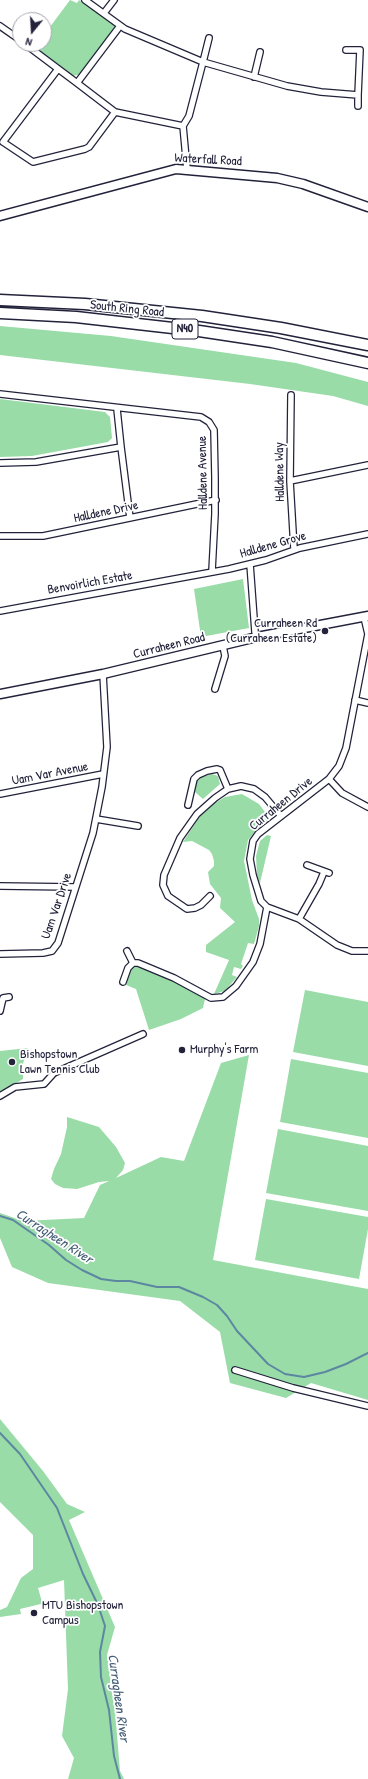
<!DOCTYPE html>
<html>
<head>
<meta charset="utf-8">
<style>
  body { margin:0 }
  #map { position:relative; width:368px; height:1779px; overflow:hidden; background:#fff; font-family:"Patrick Hand",sans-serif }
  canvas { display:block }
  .north { position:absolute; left:12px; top:12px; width:40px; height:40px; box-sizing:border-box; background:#fff; border:1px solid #a7a7b1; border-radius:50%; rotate:198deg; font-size:11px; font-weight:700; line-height:16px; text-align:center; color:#22223b }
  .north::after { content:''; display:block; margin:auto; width:14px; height:18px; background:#22223b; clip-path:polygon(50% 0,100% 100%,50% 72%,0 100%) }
</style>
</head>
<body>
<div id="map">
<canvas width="368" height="1779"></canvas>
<div class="north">N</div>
</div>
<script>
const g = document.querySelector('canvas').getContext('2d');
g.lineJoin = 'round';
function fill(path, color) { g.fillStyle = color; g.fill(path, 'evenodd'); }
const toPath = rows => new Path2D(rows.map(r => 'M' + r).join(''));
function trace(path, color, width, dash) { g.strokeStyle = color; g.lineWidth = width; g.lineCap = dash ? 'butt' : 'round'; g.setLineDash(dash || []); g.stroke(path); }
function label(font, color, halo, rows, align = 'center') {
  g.font = font + ' "Patrick Hand",sans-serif'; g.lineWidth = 3.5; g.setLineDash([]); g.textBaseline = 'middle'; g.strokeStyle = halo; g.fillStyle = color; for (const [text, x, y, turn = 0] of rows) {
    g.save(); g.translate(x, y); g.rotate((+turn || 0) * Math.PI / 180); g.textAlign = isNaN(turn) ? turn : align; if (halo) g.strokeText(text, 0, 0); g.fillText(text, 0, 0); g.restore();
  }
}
fill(toPath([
  [70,0,77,3,79,0,115,26,81,74,73,76,35,48,37,44,44,44,44,35],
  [0,326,111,336,296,363,368,382,368,406,333,396,250,384,0,355],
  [0,399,105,412,110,417,112,438,108,442,32,456,0,457],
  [243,579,249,628,201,637,194,589],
  [212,774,218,776,220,784,203,799,195,792,196,783,200,778],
  [242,794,259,804,268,816,268,820,257,829,248,840,244,861,252,900,259,919,259,926,254,944,248,943,241,964,243,966,241,969,234,967,232,975,237,977,225,991,214,994,229,960,206,952,206,945,235,922,220,908,221,898,210,884,208,872,214,866,214,861,212,854,209,850,192,841,183,842,200,816,215,803,225,797],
  [267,835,271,836,260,883,257,875,256,856,260,841],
  [138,966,168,978,205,999,203,1008,181,1019,149,1030,136,989,126,985,130,969,132,967],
  [305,990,368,1002,368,1066,293,1052],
  [28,1048,20,1073,23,1074,23,1079,0,1093,0,1051],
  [249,1055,213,1260,368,1289,368,1400,311,1383,286,1398,230,1383,220,1332,180,1301,48,1283,12,1267,0,1238,0,1213,23,1221,84,1218,100,1185,109,1181,99,1182,77,1189,63,1188,55,1184,51,1179,54,1169,61,1154,67,1127,67,1117,99,1127,116,1147,125,1163,123,1170,116,1178,161,1157,184,1161,221,1063],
  [291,1059,368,1073,368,1138,280,1122],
  [278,1129,368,1146,368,1211,266,1193],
  [266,1199,368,1217,368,1229,359,1279,255,1260],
  [0,1419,43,1471,67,1504,85,1512,69,1520,115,1627,107,1655,115,1711,120,1771,124,1779,68,1779,74,1758,62,1736,68,1689,64,1580,38,1588,42,1602,46,1601,45,1603,20,1609,21,1614,0,1617,0,1610,7,1607,21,1578,33,1569,33,1535,0,1502]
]), '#99dca8');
trace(toPath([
  [0,1216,13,1220,49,1245,66,1260,82,1270,101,1279,116,1281,130,1281,157,1287,179,1287,203,1297,217,1305,227,1316,237,1331,268,1364,285,1374,304,1377,325,1372,346,1364,368,1353],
  [0,1433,20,1454,57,1508,83,1574,98,1605,105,1626,100,1652,101,1677,109,1710,114,1756,120,1779]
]), '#5c87a0', 2);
const street = toPath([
  [85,0,125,29,203,62,209,38],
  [104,13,114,0],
  [0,26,20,40],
  [120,26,77,83,115,112,183,126],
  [25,44,77,83],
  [58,69,3,142,33,162,85,149,89,147,115,112],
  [254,77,260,52],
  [358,95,358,106],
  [187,169,183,126,189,116,203,62,287,86,321,92,358,95,360,50,346,50],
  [0,394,201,417,209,422,214,430,215,478,215,514,212,571],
  [291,395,290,481,294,549],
  [121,447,130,518],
  [0,463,36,462,121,447,117,409],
  [290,481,368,465],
  [0,536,43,536,216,500],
  [250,564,255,632,257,637],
  [0,611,229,569,266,560,300,548,368,534],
  [364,617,368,634,346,748,339,766,329,779,258,834,253,841,250,859,253,875,261,901,267,907,299,919,337,945,352,951,368,951],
  [215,689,225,656,223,646],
  [355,700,368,703],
  [329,779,342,793,368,807],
  [0,794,103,774],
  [188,805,194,779,198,775,207,771,217,769,220,770,228,789],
  [96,819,138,826],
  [307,865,329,873],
  [0,886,75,887],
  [210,896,201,905,195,908,187,909,168,896,163,885,164,875,180,838,197,814,215,798,228,789,241,786,254,789,265,797,281,816],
  [299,919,319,884,324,872],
  [127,951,133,963],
  [0,954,43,953,52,951,58,943,93,833,102,787,107,747,103,674],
  [123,982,128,968,133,963,138,963,174,978,211,998,223,997,236,986,253,962,260,944,267,907],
  [0,1011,3,998,9,997],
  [0,1096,15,1087,44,1084,54,1073,143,1034],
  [235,1370,293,1388,368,1406]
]);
const secondary = toPath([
  [0,216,176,169,277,178,303,184,368,207],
  [0,694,103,674,257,637,368,616]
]);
const highway = toPath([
  [0,300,85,304,202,316,281,328,368,345],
  [0,313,76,317,199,331,272,342,368,363]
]);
trace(street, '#22223b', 8);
trace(secondary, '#22223b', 11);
trace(highway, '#22223b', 13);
trace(street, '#fff', 5.5);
trace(secondary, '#fff', 8);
trace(highway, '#fff', 10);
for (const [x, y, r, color] of [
  [325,631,4,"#22223b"],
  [182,1050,4,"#22223b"],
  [12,1062,4,"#22223b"],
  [34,1613,4,"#22223b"]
]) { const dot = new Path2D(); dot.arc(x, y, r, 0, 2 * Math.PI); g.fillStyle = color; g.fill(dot); trace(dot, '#fff', 1.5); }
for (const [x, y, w] of [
  [185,329,26]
]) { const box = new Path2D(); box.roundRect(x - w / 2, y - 10, w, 20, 3); g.fillStyle = '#fff'; g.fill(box); trace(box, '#22223b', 1); }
label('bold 12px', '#22223b', null, [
  ["N40",185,329]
]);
label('13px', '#22223b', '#fff', [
  ["Waterfall Road",208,160,3],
  ["South Ring Road",127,309,6],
  ["Halldene Way",280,472,-91],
  ["Halldene Avenue",203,473,-91],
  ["Halldene Drive",106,512,-12],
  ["Halldene Grove",273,545,-16],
  ["Benvoirlich Estate",90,583,-10],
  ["Curraheen Road",169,646,-14],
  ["Uam Var Avenue",50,774,-11],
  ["Curraheen Drive",281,804,-39],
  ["Uam Var Drive",57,906,-71]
]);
label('13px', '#22223b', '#fff', [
  ["Curraheen Rd",317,624,"right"],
  ["(Curraheen Estate)",317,639,"right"],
  ["Murphy's Farm",190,1050],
  ["Bishopstown",20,1055],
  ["Lawn Tennis Club",20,1070],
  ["MTU Bishopstown",42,1606],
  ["Campus",42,1621]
], 'left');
label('italic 14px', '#445d76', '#fff', [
  ["Curragheen River",54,1237,33],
  ["Curragheen River",118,1698,82]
]);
</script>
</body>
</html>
